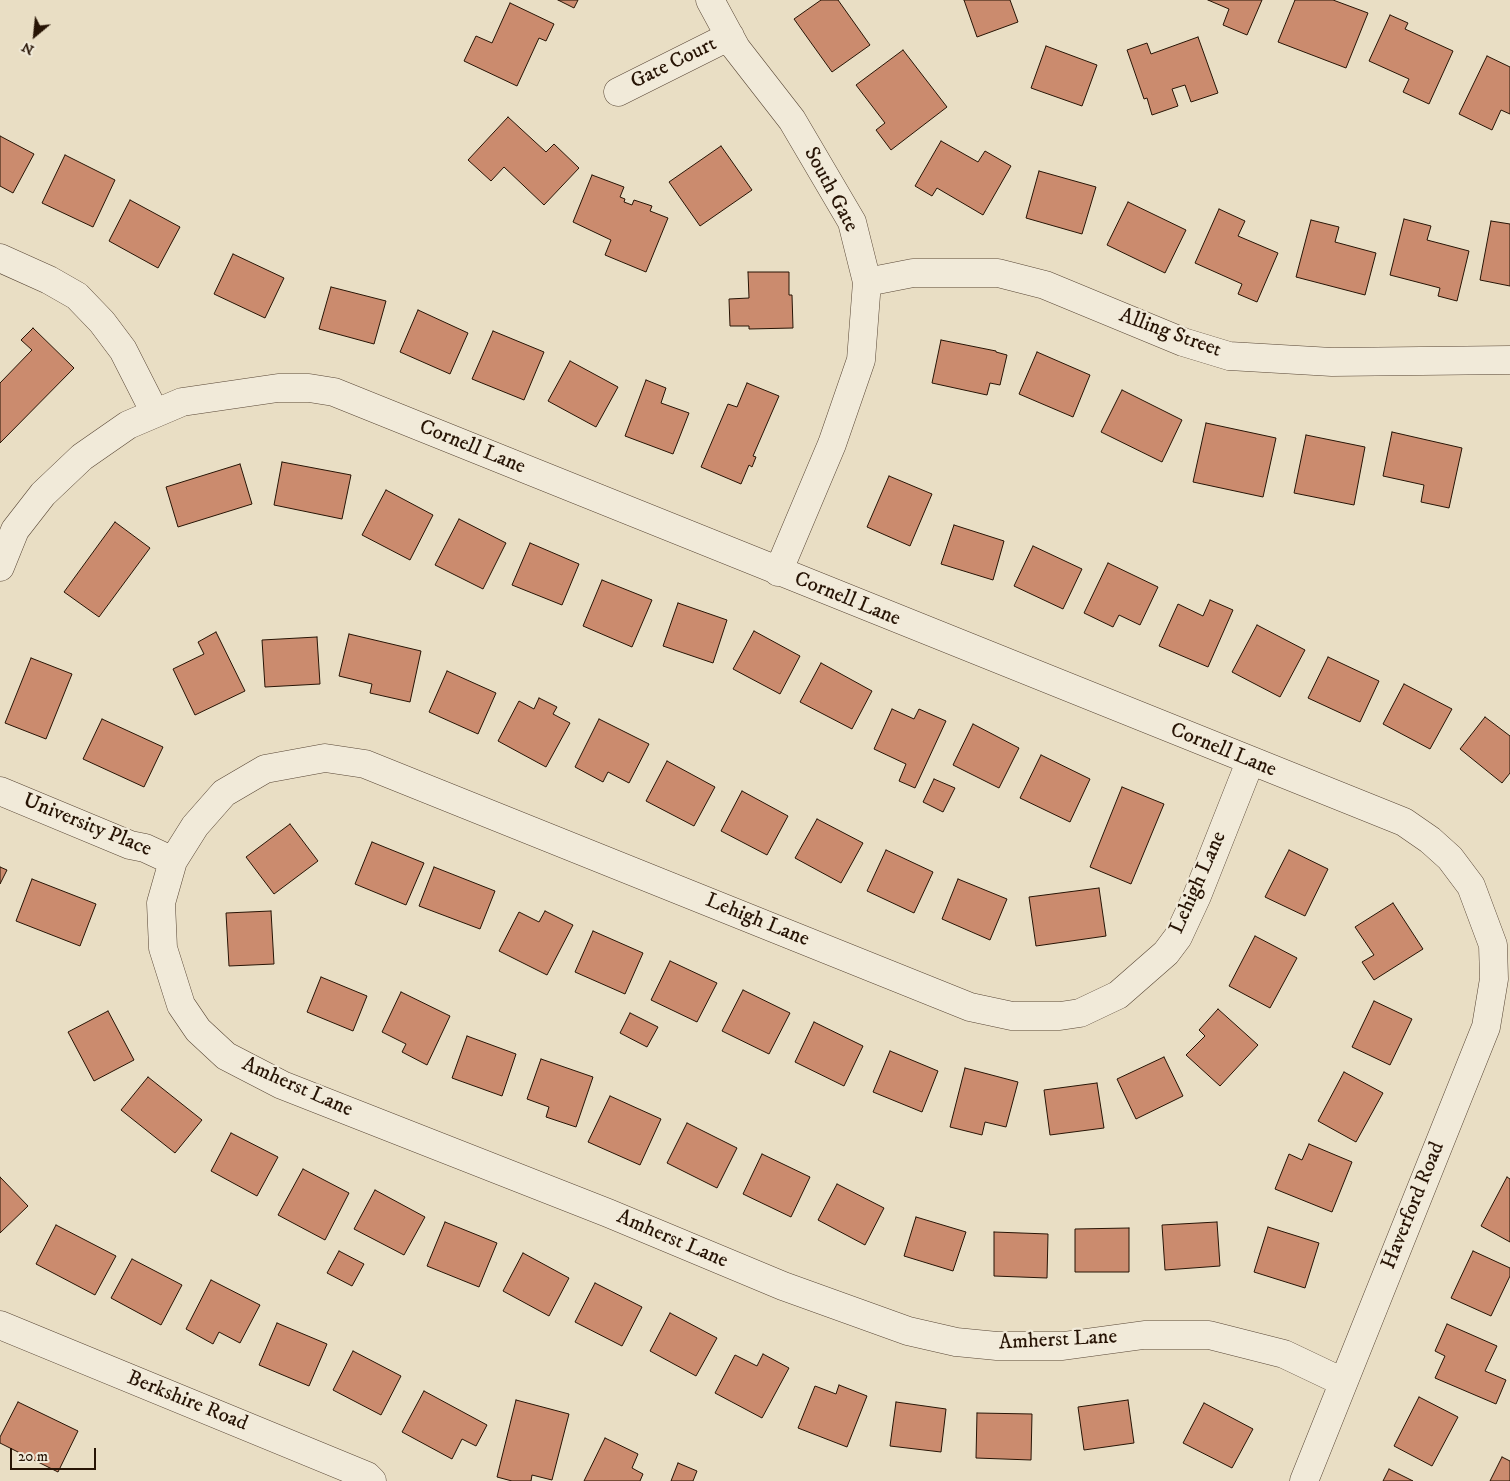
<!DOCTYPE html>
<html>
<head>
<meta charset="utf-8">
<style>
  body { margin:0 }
  #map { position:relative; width:1510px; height:1481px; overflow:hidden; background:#e9dec4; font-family:"IM FELL DW Pica",serif }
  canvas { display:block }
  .north { position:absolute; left:10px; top:10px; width:50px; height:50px; -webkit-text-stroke:4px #f1ead9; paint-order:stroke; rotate:208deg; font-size:14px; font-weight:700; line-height:20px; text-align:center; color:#271405 }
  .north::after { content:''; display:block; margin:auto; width:18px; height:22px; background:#271405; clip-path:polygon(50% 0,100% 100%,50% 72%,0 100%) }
  .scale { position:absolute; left:10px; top:1448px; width:86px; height:22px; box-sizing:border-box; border:2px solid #271405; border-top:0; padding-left:6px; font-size:15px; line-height:18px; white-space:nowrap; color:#271405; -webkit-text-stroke:4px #f1ead9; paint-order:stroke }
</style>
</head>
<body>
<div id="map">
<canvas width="1510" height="1481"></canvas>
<div class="north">N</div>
<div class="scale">20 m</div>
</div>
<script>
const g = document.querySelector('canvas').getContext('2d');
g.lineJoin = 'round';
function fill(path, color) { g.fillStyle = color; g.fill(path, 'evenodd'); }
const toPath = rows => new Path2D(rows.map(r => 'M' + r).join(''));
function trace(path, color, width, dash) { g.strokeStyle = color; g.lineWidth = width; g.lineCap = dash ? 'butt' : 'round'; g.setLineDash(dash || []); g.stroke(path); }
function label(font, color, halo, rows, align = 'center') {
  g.font = font + ' "IM FELL DW Pica",serif'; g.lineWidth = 4.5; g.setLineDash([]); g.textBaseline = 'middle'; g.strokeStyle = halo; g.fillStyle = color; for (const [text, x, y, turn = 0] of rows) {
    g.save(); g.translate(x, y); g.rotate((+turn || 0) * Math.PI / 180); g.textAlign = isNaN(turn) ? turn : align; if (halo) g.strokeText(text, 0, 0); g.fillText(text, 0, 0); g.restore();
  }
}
const building = toPath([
  [558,0,578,0,574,8,558,0],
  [821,0,838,0,870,45,832,72,794,19,821,0],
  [964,0,1010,0,1018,22,977,37,964,0],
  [1208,0,1262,0,1247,35,1223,25,1229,9,1208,0],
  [1295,0,1333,0,1368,13,1346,68,1278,42,1295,0],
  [510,3,554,24,546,41,539,38,517,86,464,61,476,36,492,43,510,3],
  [1390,15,1408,23,1405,29,1453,51,1429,104,1403,92,1409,79,1369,61,1390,15],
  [1198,37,1218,93,1191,102,1185,85,1172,89,1178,106,1152,115,1147,98,1144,99,1127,50,1147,43,1151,54,1198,37],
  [1046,46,1097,65,1082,106,1031,88,1046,46],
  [903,50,947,107,891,150,876,130,885,123,856,85,903,50],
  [1487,56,1510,67,1510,114,1501,110,1492,130,1459,114,1487,56],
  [508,117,546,152,554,144,579,168,544,205,504,167,491,181,468,160,508,117],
  [0,136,34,154,13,193,0,186,0,136],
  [941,141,978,162,985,151,1011,166,983,215,937,188,932,196,915,186,941,141],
  [721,146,752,190,700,226,669,182,721,146],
  [65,155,115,180,93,227,42,203,65,155],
  [1039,171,1096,187,1082,234,1026,218,1039,171],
  [592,175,624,187,620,197,625,199,624,202,632,205,634,200,652,206,650,211,668,218,646,272,605,255,611,240,573,222,592,175],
  [130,200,180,227,158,268,109,241,130,200],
  [1128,202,1186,230,1165,273,1107,245,1128,202],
  [1219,209,1245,221,1238,236,1278,253,1257,302,1238,294,1242,284,1195,263,1219,209],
  [1404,219,1431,226,1427,240,1469,251,1457,301,1438,296,1440,288,1390,275,1404,219],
  [1311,220,1339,227,1335,242,1376,253,1365,295,1296,277,1311,220],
  [1491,221,1510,224,1510,286,1480,280,1491,221],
  [233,254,284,278,265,318,214,294,233,254],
  [748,272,789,272,789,295,792,295,793,328,749,329,749,326,730,326,729,299,749,298,748,272],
  [331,287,386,301,374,344,319,329,331,287],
  [418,310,468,333,450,374,400,352,418,310],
  [33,328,74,368,0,443,0,383,32,350,21,340,33,328],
  [493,331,544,352,524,400,472,379,493,331],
  [941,340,996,351,996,352,1007,355,1000,385,990,383,987,395,932,383,941,340],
  [1037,352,1090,375,1073,417,1019,394,1037,352],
  [570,361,618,387,596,427,548,401,570,361],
  [646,380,666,388,661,403,689,413,673,454,625,436,646,380],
  [747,383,779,396,753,456,756,457,752,467,749,465,741,484,701,467,728,404,737,407,747,383],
  [1122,390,1182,420,1162,462,1101,432,1122,390],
  [1206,423,1276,438,1263,497,1193,482,1206,423],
  [1392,432,1462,448,1449,508,1421,502,1424,485,1383,476,1392,432],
  [1306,435,1365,447,1354,505,1294,493,1306,435],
  [282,462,351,475,342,519,274,505,282,462],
  [240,464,252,504,178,527,166,487,240,464],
  [889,476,932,494,910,546,867,527,889,476],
  [386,490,433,515,410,560,362,535,386,490],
  [459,519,506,543,483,589,435,565,459,519],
  [115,522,150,548,99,617,64,592,115,522],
  [954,525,1004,541,993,580,941,564,954,525],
  [530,543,579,564,562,605,512,585,530,543],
  [1033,546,1082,569,1063,609,1014,586,1033,546],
  [1108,563,1158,587,1140,625,1119,615,1113,627,1084,613,1108,563],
  [602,580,652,600,632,647,583,626,602,580],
  [1210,600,1233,610,1208,667,1159,646,1178,604,1203,616,1210,600],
  [678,603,727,620,713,663,663,646,678,603],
  [1257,625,1305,650,1280,697,1232,672,1257,625],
  [754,631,800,656,780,694,733,669,754,631],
  [216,632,245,691,195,715,173,669,204,654,198,642,216,632],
  [349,634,421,651,410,702,370,693,372,684,339,676,349,634],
  [317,637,320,684,265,687,262,640,317,637],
  [1328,657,1379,681,1360,722,1308,698,1328,657],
  [31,658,72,674,46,739,5,723,31,658],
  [821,663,872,691,852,729,800,702,821,663],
  [447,671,496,693,478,734,429,712,447,671],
  [1404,684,1452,709,1430,749,1383,724,1404,684],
  [539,698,557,707,553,714,570,723,546,767,498,741,519,701,534,709,539,698],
  [892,709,914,719,919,709,946,721,915,788,899,781,906,764,874,749,892,709],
  [1485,717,1510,736,1510,773,1502,783,1460,749,1485,717],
  [102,719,163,747,144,787,83,759,102,719],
  [599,719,649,744,629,783,608,772,603,782,575,767,599,719],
  [973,724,1019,748,999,788,953,765,973,724],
  [1041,755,1090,779,1070,822,1020,798,1041,755],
  [667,761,715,787,694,826,646,801,667,761],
  [934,779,955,788,943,812,923,802,934,779],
  [1122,787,1164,804,1131,884,1090,867,1122,787],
  [742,791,788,816,767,855,721,831,742,791],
  [817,819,863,843,841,883,795,858,817,819],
  [290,824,318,861,274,894,246,857,290,824],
  [372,842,424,863,406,905,355,884,372,842],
  [886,850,933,872,914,913,867,891,886,850],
  [1289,850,1328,869,1305,916,1265,897,1289,850],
  [0,867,7,870,0,884,0,867],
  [434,867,495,891,480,929,419,906,434,867],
  [32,879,96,904,80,946,16,921,32,879],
  [958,879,1007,899,990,940,942,919,958,879],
  [1099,888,1106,936,1036,946,1029,897,1099,888],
  [1393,903,1423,949,1374,980,1362,962,1374,955,1355,927,1393,903],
  [271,911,274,964,229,966,226,913,271,911],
  [545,911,573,925,547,975,499,951,519,912,539,922,545,911],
  [593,931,643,953,625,994,575,972,593,931],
  [1255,936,1297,958,1270,1008,1229,986,1255,936],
  [670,961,717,983,697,1022,651,1000,670,961],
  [321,977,367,996,353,1031,307,1012,321,977],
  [743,990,790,1013,769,1054,722,1031,743,990],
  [401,992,450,1016,427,1065,402,1052,406,1044,382,1032,401,992],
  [1374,1001,1412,1019,1390,1065,1352,1047,1374,1001],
  [1218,1009,1258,1045,1220,1086,1186,1055,1205,1036,1199,1030,1218,1009],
  [108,1011,134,1060,94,1081,68,1032,108,1011],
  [630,1013,658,1027,647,1047,620,1033,630,1013],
  [814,1022,863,1046,844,1086,795,1062,814,1022],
  [467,1036,516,1054,502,1096,452,1078,467,1036],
  [890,1051,938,1071,922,1112,873,1092,890,1051],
  [1164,1057,1183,1096,1136,1119,1117,1079,1164,1057],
  [541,1059,593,1077,576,1127,546,1117,549,1107,527,1099,541,1059],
  [965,1068,1018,1082,1006,1127,985,1122,982,1135,950,1127,965,1068],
  [1344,1072,1383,1093,1356,1142,1318,1121,1344,1072],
  [148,1077,202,1120,175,1153,121,1110,148,1077],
  [1097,1083,1104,1128,1050,1135,1044,1090,1097,1083],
  [610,1096,661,1119,640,1165,588,1142,610,1096],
  [687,1123,737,1148,717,1188,667,1163,687,1123],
  [231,1133,278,1157,257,1196,211,1171,231,1133],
  [1309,1144,1352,1162,1332,1212,1275,1189,1289,1154,1302,1160,1309,1144],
  [762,1154,810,1177,791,1217,743,1194,762,1154],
  [303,1169,349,1193,325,1240,278,1215,303,1169],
  [0,1177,28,1206,0,1233,0,1177],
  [1507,1177,1510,1179,1510,1242,1481,1226,1507,1177],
  [837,1184,884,1208,865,1245,818,1220,837,1184],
  [375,1190,425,1217,404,1255,354,1229,375,1190],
  [916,1217,966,1232,953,1271,904,1256,916,1217],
  [445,1222,497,1243,479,1287,427,1266,445,1222],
  [1217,1222,1220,1266,1165,1270,1162,1225,1217,1222],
  [56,1225,116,1256,95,1295,36,1264,56,1225],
  [1268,1227,1319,1243,1305,1288,1254,1272,1268,1227],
  [1129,1228,1129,1272,1075,1272,1075,1229,1129,1228],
  [994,1232,1048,1234,1047,1278,994,1276,994,1232],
  [339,1251,364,1264,352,1286,327,1273,339,1251],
  [1473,1251,1510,1268,1510,1276,1491,1316,1451,1298,1473,1251],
  [523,1253,569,1278,549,1316,503,1291,523,1253],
  [132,1259,182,1285,161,1325,111,1298,132,1259],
  [211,1280,260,1305,240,1343,219,1332,213,1344,186,1329,211,1280],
  [595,1283,642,1307,622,1346,575,1322,595,1283],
  [670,1313,717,1338,696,1376,650,1351,670,1313],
  [277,1323,327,1344,309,1386,259,1365,277,1323],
  [1447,1324,1497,1346,1485,1371,1506,1380,1496,1404,1435,1378,1445,1356,1435,1351,1447,1324],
  [353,1351,401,1376,381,1415,333,1390,353,1351],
  [763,1354,789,1368,762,1418,715,1393,735,1355,757,1366,763,1354],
  [839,1385,867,1396,847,1447,798,1428,815,1386,836,1394,839,1385],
  [424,1391,487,1425,476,1446,462,1439,452,1459,402,1432,424,1391],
  [1419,1397,1458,1417,1432,1466,1394,1446,1419,1397],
  [516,1400,569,1414,552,1480,532,1475,531,1481,512,1481,497,1477,516,1400],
  [1128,1400,1134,1443,1084,1450,1078,1407,1128,1400],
  [18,1402,78,1431,58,1472,0,1443,0,1437,18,1402],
  [896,1402,946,1409,941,1452,890,1446,896,1402],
  [1204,1403,1253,1429,1232,1468,1183,1443,1204,1403],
  [977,1413,1032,1414,1031,1460,976,1458,977,1413],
  [605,1438,638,1454,632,1468,643,1474,640,1481,584,1481,605,1438],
  [1502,1457,1510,1461,1510,1481,1490,1481,1502,1457],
  [678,1463,697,1471,693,1481,671,1481,678,1463],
  [1389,1469,1413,1481,1383,1481,1389,1469]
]);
fill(building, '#cb8b6e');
trace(building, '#271405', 1);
const street = toPath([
  [710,0,736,48,792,120,852,222,867,282,861,360,832,444,778,572],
  [618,92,730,36],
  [0,258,49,280,77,296,102,322,123,350,155,413],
  [867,282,913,273,998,273,1045,285,1183,342,1229,356,1332,362,1510,360],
  [0,567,15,530,43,494,82,457,128,425,182,402,278,388,309,388,334,392,1404,822,1430,840,1450,858,1471,886,1493,945,1494,979,1486,1027,1304,1481],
  [1250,762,1197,896,1178,937,1166,953,1118,995,1080,1013,1060,1016,1012,1016,970,1007,365,764,325,758,265,769,224,793,195,826,173,861,161,903,163,948,181,1005,198,1030,226,1056,282,1085,608,1213,783,1286,908,1331,956,1342,997,1346,1063,1346,1144,1335,1209,1335,1284,1354,1343,1382],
  [0,791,130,845,145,848,173,861],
  [0,1325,367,1476,372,1481]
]);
trace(street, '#584635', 29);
trace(street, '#f1ead9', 28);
label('21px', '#271405', '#f1ead9', [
  ["Gate Court",674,64,-26],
  ["South Gate",830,190,62],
  ["Alling Street",1170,334,20],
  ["Cornell Lane",472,448,22],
  ["Cornell Lane",847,600,22],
  ["Cornell Lane",1223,751,22],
  ["University Place",87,826,22],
  ["Lehigh Lane",1199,883,-66],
  ["Lehigh Lane",757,921,22],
  ["Amherst Lane",297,1088,24],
  ["Haverford Road",1414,1206,-68],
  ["Amherst Lane",672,1240,23],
  ["Amherst Lane",1058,1341,-3],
  ["Berkshire Road",187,1402,22]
]);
</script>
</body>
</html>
